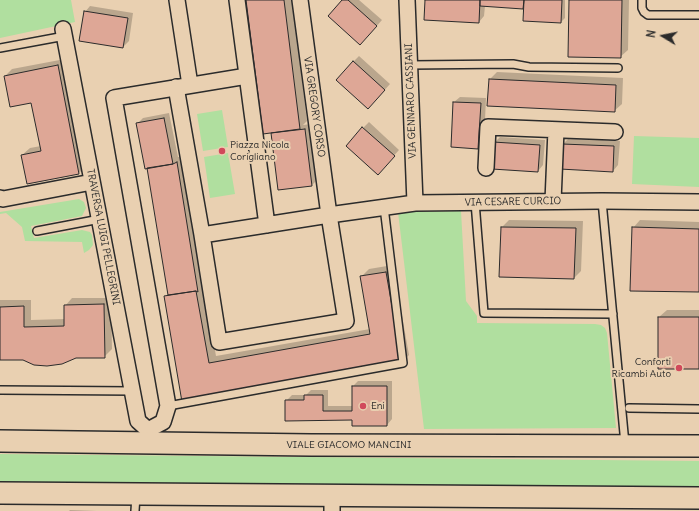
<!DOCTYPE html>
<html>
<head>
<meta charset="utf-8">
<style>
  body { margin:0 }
  #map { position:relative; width:699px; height:511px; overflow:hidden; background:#e9d0b1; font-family:Delius,sans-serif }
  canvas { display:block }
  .north { position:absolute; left:643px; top:16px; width:40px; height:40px; -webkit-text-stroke:3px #e9d0b1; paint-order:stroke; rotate:280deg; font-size:11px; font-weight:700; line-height:16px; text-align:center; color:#2b2b2b }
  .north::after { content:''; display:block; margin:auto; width:14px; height:18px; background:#2b2b2b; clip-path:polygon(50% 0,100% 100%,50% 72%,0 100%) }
</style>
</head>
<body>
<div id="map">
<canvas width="699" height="511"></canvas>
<div class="north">N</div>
</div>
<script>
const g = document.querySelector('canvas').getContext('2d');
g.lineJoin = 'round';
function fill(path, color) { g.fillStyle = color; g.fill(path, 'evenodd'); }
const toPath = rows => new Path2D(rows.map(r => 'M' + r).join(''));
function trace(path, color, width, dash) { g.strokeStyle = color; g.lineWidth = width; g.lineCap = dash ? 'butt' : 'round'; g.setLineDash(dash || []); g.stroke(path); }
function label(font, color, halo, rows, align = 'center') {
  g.font = font + ' Delius,sans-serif'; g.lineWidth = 4; g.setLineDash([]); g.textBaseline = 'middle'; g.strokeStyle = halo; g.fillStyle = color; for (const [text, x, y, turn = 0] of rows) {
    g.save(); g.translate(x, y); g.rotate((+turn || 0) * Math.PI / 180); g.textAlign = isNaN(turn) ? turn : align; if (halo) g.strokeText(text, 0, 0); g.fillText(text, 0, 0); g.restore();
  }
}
fill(toPath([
  [0,0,71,0,75,22,0,38],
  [222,110,228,147,203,151,197,114],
  [634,136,699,138,699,187,632,184],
  [228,153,235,194,210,198,204,157],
  [79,199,84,202,86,208,82,216,31,226,34,238,82,230,90,232,92,235,93,245,89,250,84,253,82,242,25,241,22,227,6,213,0,214,0,212],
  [461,211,466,301,477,316,477,323,595,324,601,325,605,328,607,333,616,428,424,429,398,212],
  [0,454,699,461,699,492,0,485]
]), '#b0df9f');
fill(toPath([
  [247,0,292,0,307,121,303,125,311,124,318,179,312,185,279,189,272,132],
  [344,0,359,0,382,20,366,38],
  [426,0,565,0,565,18,561,22,525,8,485,6,484,16,479,22],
  [570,0,629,0,628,50,620,57],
  [90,6,133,13,129,41,123,47,85,12],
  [359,56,390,84,374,102,353,62],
  [65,59,86,166,79,173,22,155,30,148,41,146,32,102,5,76,12,69],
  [497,72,623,78,622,104,614,111,488,105,490,79],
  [460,97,486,98,484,142,478,148,454,102],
  [169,113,178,157,181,157,216,356,370,329,361,277,369,269,393,265,409,355,402,362,183,401,165,297,169,293,148,168,137,124,143,118],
  [369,122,399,150,383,168,363,128],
  [500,137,545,140,543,165,538,171,494,143],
  [569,138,620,141,618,165,613,171,562,168,563,144],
  [509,220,583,221,581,271,574,278,502,227],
  [640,220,699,222,699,291,633,228],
  [72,298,111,298,112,349,104,357,0,359,0,300,31,300,31,320,65,319,65,306],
  [667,310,699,310,699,368,659,317],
  [358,381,392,381,392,419,387,425,353,419,286,401,292,395,306,395,311,390,328,390,328,406,353,406,353,386],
  [70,510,97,511,69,511]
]), '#0003');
const building = toPath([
  [246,0,284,0,300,129,263,134,246,0],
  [342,0,348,0,377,26,360,45,328,16,342,0],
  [425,0,480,0,479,23,424,20,425,0],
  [480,0,524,0,523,9,480,6,480,0],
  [524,0,562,0,561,23,523,21,524,0],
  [569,0,622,0,621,58,568,57,569,0],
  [84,11,128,18,123,48,79,41,84,11],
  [353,61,385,90,368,109,336,80,353,61],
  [58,65,79,174,27,184,21,155,41,151,31,103,10,107,4,76,58,65],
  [489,79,616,85,615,112,487,106,489,79],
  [453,102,481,103,478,149,451,147,453,102],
  [164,118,173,164,145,169,136,123,164,118],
  [362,127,395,156,378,175,346,146,362,127],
  [305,129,312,186,278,190,271,133,305,129],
  [493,142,540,145,538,172,492,169,493,142],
  [562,144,614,146,613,172,560,169,562,144],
  [177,162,198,292,196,291,168,295,147,168,173,164,177,162],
  [501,227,576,228,574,279,499,277,501,227],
  [632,227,699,229,699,292,630,291,632,227],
  [386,272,402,363,182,402,164,296,196,291,209,363,370,334,360,276,386,272],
  [104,304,105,358,76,358,62,364,47,366,34,365,23,360,0,360,0,307,24,306,24,327,64,326,64,305,104,304],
  [658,317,699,317,699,369,658,369,658,317],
  [352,386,387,386,387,426,352,426,352,420,285,421,285,400,304,400,304,395,323,395,323,411,352,411,352,386]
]);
fill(building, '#dea796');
trace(building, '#2b2b2b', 1);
const lane = toPath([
  [642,0,642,8,644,12,648,15,699,15],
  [0,48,65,36],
  [410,65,513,64,529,67,618,68],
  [602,201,625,444],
  [475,202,484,313,613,314],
  [37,231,100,219],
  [0,390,133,391],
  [168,406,403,363,384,207],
  [629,408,699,409],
  [135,511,136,495]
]);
const street = toPath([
  [177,0,190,85],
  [237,0,267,225],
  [300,0,329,215,346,321,219,342,202,235,329,215,415,203,602,201,699,202],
  [407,0,415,203],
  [63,29,138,421,148,430,148,440],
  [176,87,202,235],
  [486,168,488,127,615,132],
  [0,198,3,199,92,182],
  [553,201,556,130],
  [148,430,163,422,168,406,114,98,247,76],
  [332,511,332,495]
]);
const secondary = toPath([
  [0,441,311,445,699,446],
  [0,493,699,498]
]);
trace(lane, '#2b2b2b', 10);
trace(street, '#2b2b2b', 18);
trace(secondary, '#2b2b2b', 24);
trace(lane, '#e9d0b1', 7);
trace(street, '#e9d0b1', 15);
trace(secondary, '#e9d0b1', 21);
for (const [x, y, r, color] of [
  [222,151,4,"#d1495b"],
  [679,368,4,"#d1495b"],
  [363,406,4,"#d1495b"]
]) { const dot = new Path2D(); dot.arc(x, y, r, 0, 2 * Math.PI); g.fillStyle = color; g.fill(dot); trace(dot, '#e9d0b1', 1.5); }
label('10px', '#2b2b2b', '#e9d0b1', [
  ["VIA GENNARO CASSIANI",411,101,-92],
  ["VIA GREGORY CORSO",314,107,82],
  ["VIA CESARE CURCIO",513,202,-1],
  ["TRAVERSA LUIGI PELLEGRINI",103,237,79],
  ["VIALE GIACOMO MANCINI",349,445]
]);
label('10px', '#2b2b2b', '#e9d0b1', [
  ["Piazza Nicola",230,145],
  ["Corigliano",230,157],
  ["Conforti",671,362,"right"],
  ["Ricambi Auto",671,374,"right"],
  ["Eni",371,406]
], 'left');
</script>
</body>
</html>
